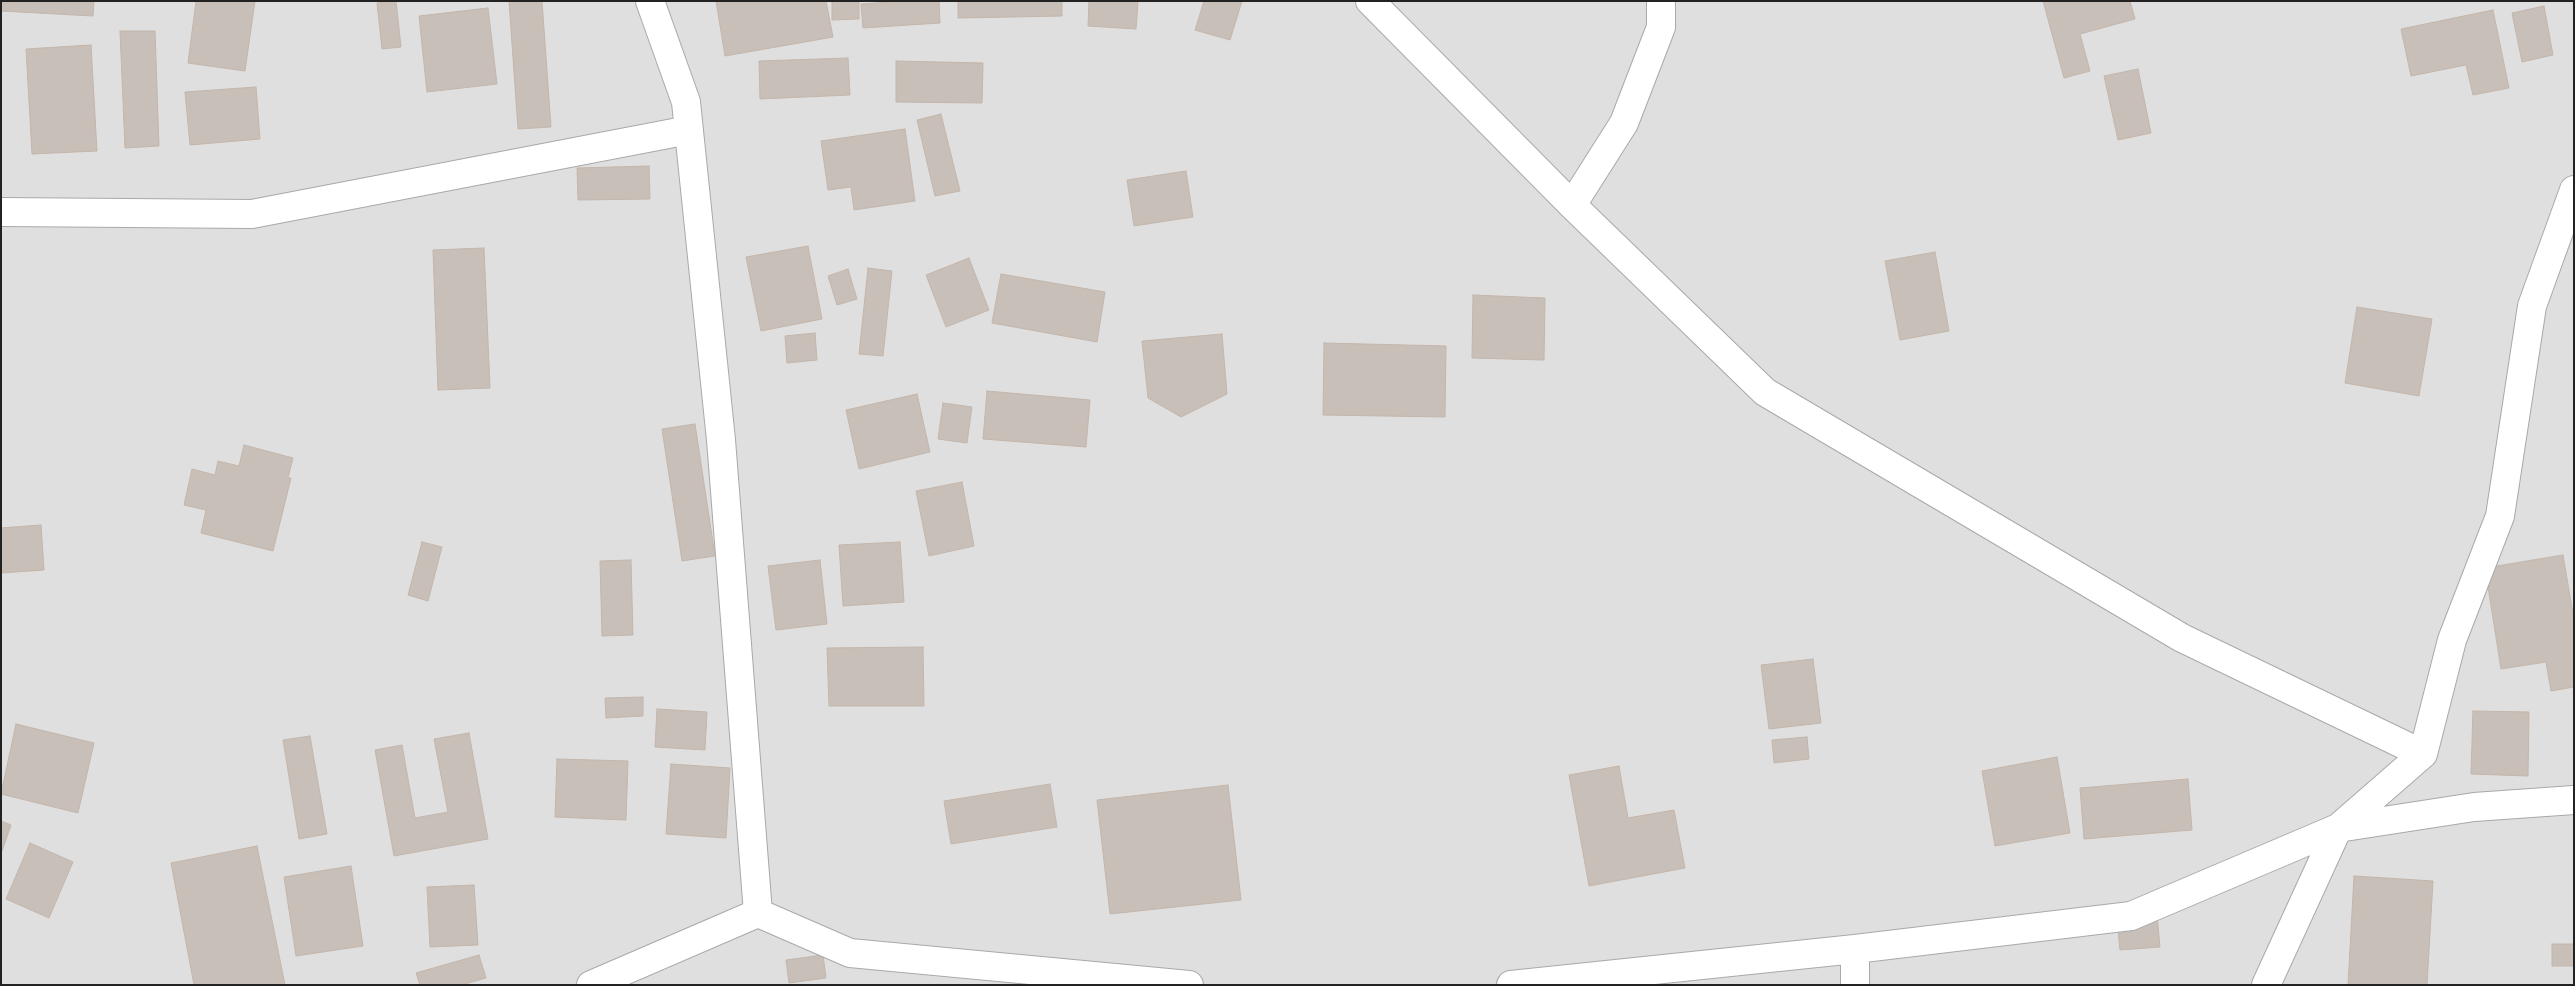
<!DOCTYPE html>
<html>
<head>
<meta charset="utf-8">
<style>
  body { margin:0 }
  #map { position:relative; width:2575px; height:986px; overflow:hidden; background:#f2efe9; font-family:"Varela Round",sans-serif }
  canvas { display:block }
  .frame { position:absolute; inset:0; border:2px solid #222; pointer-events:none }
</style>
</head>
<body>
<div id="map">
<canvas width="2575" height="986"></canvas>
<div class="frame"></div>
</div>
<script>
const g = document.querySelector('canvas').getContext('2d');
g.lineJoin = 'round';
function fill(path, color) { g.fillStyle = color; g.fill(path, 'evenodd'); }
const toPath = rows => new Path2D(rows.map(r => 'M' + r).join(''));
function trace(path, color, width, dash) { g.strokeStyle = color; g.lineWidth = width; g.lineCap = dash ? 'butt' : 'round'; g.setLineDash(dash || []); g.stroke(path); }
fill(toPath([
  [1,1,2574,1,2574,985,1,985]
]), '#e0dfdf');
const building = toPath([
  [1,1,94,1,93,16,1,11,1,1],
  [196,1,255,1,245,71,188,63,196,1],
  [396,1,401,47,382,49,377,3,396,1],
  [509,1,542,1,551,127,518,129,509,1],
  [716,1,826,1,833,37,725,56,716,1],
  [832,1,859,1,859,19,832,20,832,1],
  [905,1,939,1,940,23,863,28,861,4,905,1],
  [958,1,1062,1,1062,16,958,18,958,1],
  [1089,1,1138,1,1136,29,1088,26,1089,1],
  [1204,1,1242,1,1230,40,1195,30,1204,1],
  [2043,1,2130,1,2135,19,2080,34,2090,71,2064,78,2043,1],
  [2544,6,2553,55,2522,62,2512,13,2544,6],
  [488,8,497,84,427,92,419,16,488,8],
  [2493,10,2509,88,2473,95,2466,65,2411,76,2401,29,2493,10],
  [120,31,155,31,159,146,125,148,120,31],
  [91,45,97,151,32,154,26,49,91,45],
  [848,58,850,95,760,99,759,61,848,58],
  [896,61,983,63,982,103,896,102,896,61],
  [2138,69,2151,133,2118,140,2104,76,2138,69],
  [256,87,260,139,190,145,185,92,256,87],
  [941,114,960,191,935,196,917,120,941,114],
  [905,129,915,201,854,210,851,187,828,190,821,141,905,129],
  [649,166,650,199,578,200,577,168,649,166],
  [1186,171,1193,217,1134,226,1127,180,1186,171],
  [808,246,822,319,761,331,746,257,808,246],
  [484,248,490,388,438,390,433,250,484,248],
  [1935,252,1949,331,1900,340,1885,261,1935,252],
  [969,258,989,310,946,327,926,275,969,258],
  [868,268,892,271,883,356,859,354,868,268],
  [848,269,857,299,837,305,828,276,848,269],
  [1001,274,1105,292,1097,342,992,323,1001,274],
  [1473,295,1545,298,1544,360,1472,358,1473,295],
  [2357,307,2432,319,2419,396,2345,383,2357,307],
  [815,333,817,360,787,363,785,336,815,333],
  [1222,334,1227,394,1181,417,1148,398,1142,341,1222,334],
  [1324,343,1446,346,1445,417,1323,415,1324,343],
  [987,391,1090,400,1086,447,983,439,987,391],
  [917,394,930,452,859,469,846,410,917,394],
  [943,403,972,407,967,443,938,439,943,403],
  [695,424,715,556,682,561,662,429,695,424],
  [244,445,293,458,288,478,291,478,273,551,201,533,206,510,184,505,192,469,215,475,218,461,239,466,244,445],
  [962,482,974,546,929,556,916,491,962,482],
  [41,525,44,570,1,573,1,528,41,525],
  [422,542,442,547,428,601,408,595,422,542],
  [900,542,904,602,843,606,839,545,900,542],
  [2563,555,2574,620,2574,687,2551,691,2546,662,2501,669,2485,568,2563,555],
  [631,560,633,635,602,636,600,561,631,560],
  [820,560,827,624,776,630,768,566,820,560],
  [923,647,924,706,829,706,827,648,923,647],
  [1813,659,1821,723,1769,729,1761,665,1813,659],
  [643,697,643,716,606,718,605,698,643,697],
  [657,709,707,712,705,750,655,747,657,709],
  [2473,711,2529,712,2528,776,2471,774,2473,711],
  [16,724,94,743,78,813,1,794,16,724],
  [469,733,488,839,394,856,375,750,402,745,415,818,448,812,434,739,469,733],
  [310,736,327,834,299,839,283,740,310,736],
  [1807,737,1809,759,1774,763,1772,740,1807,737],
  [2057,757,2070,833,1995,846,1982,771,2057,757],
  [557,759,628,761,626,820,555,817,557,759],
  [671,764,730,768,726,838,666,834,671,764],
  [1619,766,1628,818,1674,810,1685,868,1589,886,1569,775,1619,766],
  [2188,779,2192,830,2084,839,2080,788,2188,779],
  [1050,784,1057,827,951,844,944,801,1050,784],
  [1228,785,1241,900,1110,914,1097,800,1228,785],
  [1,821,11,825,1,854,1,821],
  [30,843,73,862,49,918,6,899,30,843],
  [257,846,285,985,194,985,171,863,257,846],
  [351,866,363,946,296,956,284,877,351,866],
  [2354,876,2433,881,2427,985,2348,985,2354,876],
  [474,885,478,945,430,947,427,887,474,885],
  [2157,915,2160,947,2120,950,2117,919,2157,915],
  [2552,944,2574,944,2574,966,2552,966,2552,944],
  [479,955,486,978,461,985,420,985,416,973,479,955],
  [823,955,826,978,789,983,786,960,823,955]
]);
fill(building, '#c7bfb8');
trace(building, '#c4b6ab', 1);
const minor = toPath([
  [650,1,686,102,721,440,758,913],
  [1370,1,1572,205,1765,392,2182,638,2423,754],
  [1572,205,1624,123,1661,27,1661,1],
  [1,212,252,214,689,130],
  [1855,949,1855,985],
  [591,985,758,913,850,953,1189,985],
  [1511,985,1855,949,2131,916,2338,828,2474,807,2574,800],
  [2266,985,2338,828,2423,754,2452,640,2500,516,2532,306,2574,190]
]);
trace(minor, '#a9a9a9', 30);
trace(minor, '#fff', 28);
</script>
</body>
</html>
